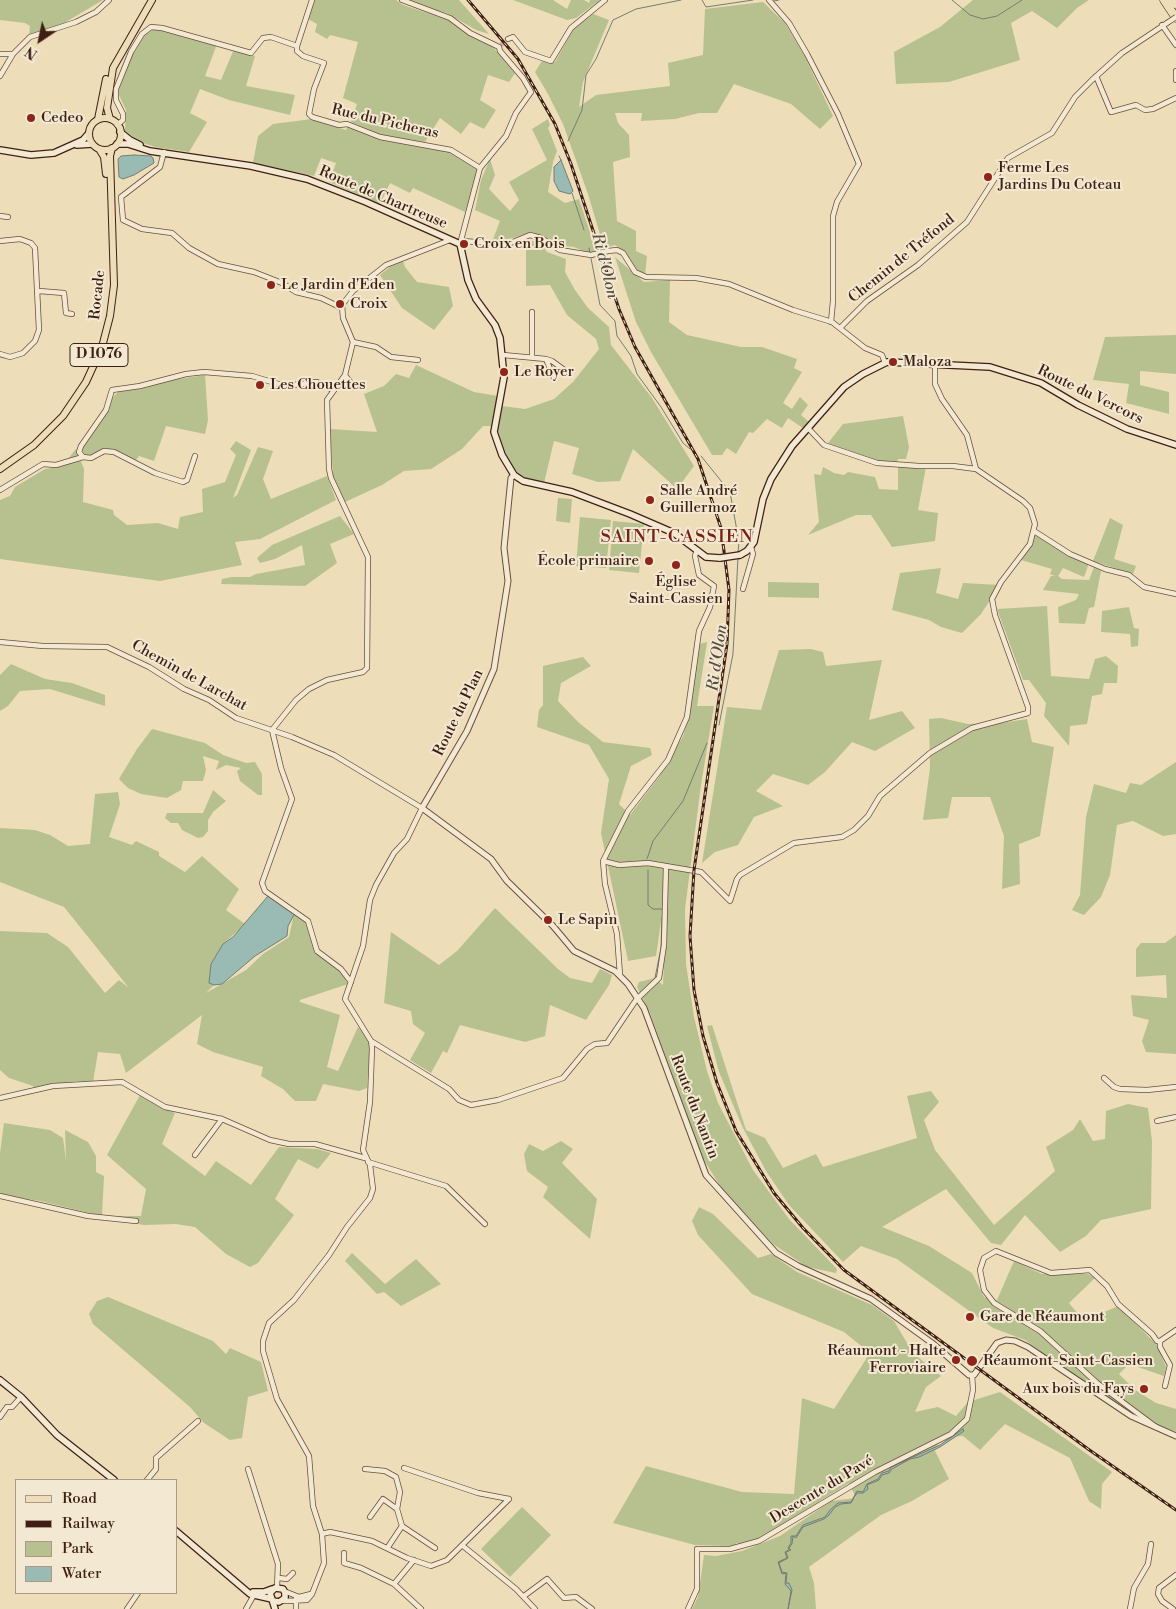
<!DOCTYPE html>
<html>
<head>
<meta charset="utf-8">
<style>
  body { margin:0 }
  #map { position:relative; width:1176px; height:1609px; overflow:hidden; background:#edddb9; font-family:"Libre Bodoni",serif }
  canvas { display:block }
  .legend { position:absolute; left:15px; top:1479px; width:162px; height:115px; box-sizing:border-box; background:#f3e9d2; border:1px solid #ab9886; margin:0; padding:6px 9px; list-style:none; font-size:15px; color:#3f1f13 }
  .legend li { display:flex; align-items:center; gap:10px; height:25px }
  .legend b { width:25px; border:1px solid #ab9886 }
  .north { position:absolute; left:15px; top:15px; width:50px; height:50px; -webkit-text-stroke:4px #f3e9d2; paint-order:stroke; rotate:214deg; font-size:14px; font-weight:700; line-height:20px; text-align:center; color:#3f1f13 }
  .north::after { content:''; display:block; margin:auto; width:18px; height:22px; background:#3f1f13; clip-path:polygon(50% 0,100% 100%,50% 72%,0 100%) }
</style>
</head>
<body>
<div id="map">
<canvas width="1176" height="1609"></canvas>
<ul class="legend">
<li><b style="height:6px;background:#edddb9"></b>Road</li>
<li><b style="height:6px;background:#3f1f13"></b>Railway</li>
<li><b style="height:14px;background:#b7c190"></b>Park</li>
<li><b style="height:14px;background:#9abbb4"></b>Water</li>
</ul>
<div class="north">N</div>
</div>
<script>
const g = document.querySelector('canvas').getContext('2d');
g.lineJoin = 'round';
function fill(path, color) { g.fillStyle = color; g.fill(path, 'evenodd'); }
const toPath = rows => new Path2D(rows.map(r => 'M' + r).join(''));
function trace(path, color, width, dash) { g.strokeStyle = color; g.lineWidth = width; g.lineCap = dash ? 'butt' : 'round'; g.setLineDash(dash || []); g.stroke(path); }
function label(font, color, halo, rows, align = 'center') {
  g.font = font + ' "Libre Bodoni",serif'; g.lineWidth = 4; g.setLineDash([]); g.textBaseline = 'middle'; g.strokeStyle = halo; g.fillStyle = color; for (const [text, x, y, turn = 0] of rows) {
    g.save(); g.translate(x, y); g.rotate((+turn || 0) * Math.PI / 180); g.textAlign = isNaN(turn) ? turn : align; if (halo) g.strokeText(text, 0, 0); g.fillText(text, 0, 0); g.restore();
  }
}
fill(toPath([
  [0,0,103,0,64,23,29,35,30,26,25,23,0,20],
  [315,0,396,0,403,5,449,20,467,33,493,47,515,73,509,82,488,75,480,100,496,110,484,129,470,122,461,134,440,118,425,142,388,138,351,122,357,104,343,98,358,42,330,35,327,39,315,32,317,24,308,19],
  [409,0,459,0,489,34,476,30,447,13,424,7],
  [513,0,553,0,567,9,571,0,584,0,589,3,590,0,600,0,576,18,567,20],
  [973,0,1089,0,1077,8,1057,28,1032,11,1011,23,1020,60,949,82,896,84,894,52,940,27],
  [763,2,785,23,804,55,833,116,820,129,791,104,734,84,717,113,699,113,675,119,641,121,642,113,615,113,618,123,629,135,630,157,613,162,617,221,636,231,636,251,647,256,645,275,636,270,622,250,615,245,604,248,588,194,563,124,548,94,535,72,542,61,555,62,574,28,593,14,609,20,583,82,579,107,596,95,670,86,668,63,703,55,705,9],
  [154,29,217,44,205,76,221,80,234,49,255,56,246,86,295,95,290,115,229,100,200,89,190,113,207,122,189,152,155,147,137,141,125,131,126,110,118,93,133,54,144,36],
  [312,119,346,130,348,126,384,140,448,151,479,170,465,212,413,188,410,193,390,183,380,204,329,182,336,163,321,158,314,176,253,163,258,136,273,124],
  [548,119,550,125,548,128,557,151,553,162,548,192,565,203,579,199,596,251,588,253,574,247,554,245,531,232,513,238,492,242,500,221,475,210,481,180,490,159,495,175,489,189,510,211,519,200,509,182,547,160,532,129],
  [526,241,539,241,547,252,566,259,565,272,575,290,588,308,609,327,611,345,652,398,694,466,677,489,633,449,620,481,598,482,572,474,579,448,554,441,544,483,520,476,506,458,498,431,502,406,525,409,554,399,573,382,599,349,596,339,567,315,550,285,526,286],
  [615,257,644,282,670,280,669,322,687,335,741,347,762,347,797,359,794,368,802,372,783,403,792,409,800,397,808,405,801,415,809,422,803,428,788,418,782,428,767,419,753,433,749,432,736,454,727,448,722,455,712,455,651,352,636,322],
  [403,261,405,267,417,282,449,287,453,306,434,330,402,308,380,275,391,266],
  [1176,335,1176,374,1140,371,1140,385,1169,392,1169,414,1126,403,1129,384,1093,380,1105,337],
  [416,365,474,392,498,396,491,426,483,426,462,449,431,469,404,471,382,485,345,502,333,476,330,429,377,432,364,394,384,386,396,374,409,378],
  [205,375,208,420,205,434,166,426,154,461,139,456,136,460,106,448,92,456,84,455,82,449,90,435,101,421,113,397,118,392,148,387,165,381],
  [903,416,909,447,906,459,898,459,897,463,877,462,828,443,843,424],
  [236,441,251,450,233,498,237,495,258,447,273,451,263,479,271,499,327,476,336,500,260,539,235,542,242,565,160,581,0,559,0,500,10,496,15,487,45,469,62,466,76,449,84,469,83,502,113,510,114,515,127,525,158,523,178,529,180,517,203,512,202,489,225,482,236,455,230,449],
  [898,466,926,467,918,510,938,513,935,541,892,547,871,515,856,515,808,535,819,522,814,474,821,475,823,467,834,473,844,475,848,472,875,477,879,489,898,490],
  [558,498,572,499,570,523,556,521],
  [340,516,354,534,330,544,337,563,305,586,221,584,222,579,232,577,250,577,256,574,305,565,302,545,275,559,260,563,257,558,272,545],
  [580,517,611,520,606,568,576,566],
  [1110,518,1123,525,1114,559,1136,566,1133,574,1093,561],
  [613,521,644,524,639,573,609,570],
  [1036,535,1089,563,1084,577,1063,568,1058,576,1062,579,1089,580,1094,567,1101,571,1094,607,1089,608,1085,624,1059,623,1058,607,1076,600,1079,594,1043,590,1051,576,1055,576,1050,574,1052,569,1021,560],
  [941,568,936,593,958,599,963,583,1000,585,981,614,962,633,941,627,929,620,892,610,900,573],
  [768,582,819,583,819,598,768,597],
  [1047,606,1051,676,1089,679,1095,659,1106,656,1118,666,1117,683,1104,683,1102,694,1092,696,1087,724,1070,726,1069,746,1044,716,1046,703,1029,680,1023,680,997,609],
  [1129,607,1134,628,1139,629,1138,646,1131,647,1130,634,1101,632,1102,611],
  [707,642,697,706,714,706,701,785,685,909,686,964,694,1017,707,1071,718,1103,753,1170,789,1219,837,1269,836,1273,807,1267,773,1244,722,1189,702,1157,650,1013,637,987,639,982,655,978,663,985,668,872,656,956,628,961,601,833,609,779,589,745,537,727,539,710,543,705,543,666,583,657,591,666,561,683,558,701,578,722,603,742,650,748,652,755,631,766,619,804,630,815,659,777,683,736,689,717,699,644],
  [811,649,823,652,826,666,882,660,869,720,902,711,915,728,875,751,852,742,825,772,808,785,773,774,756,791,783,806,754,817,738,845,715,852,702,863,727,707,761,710,779,650],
  [11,664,45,679,72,683,105,695,105,706,50,689,20,691,8,706,0,711,0,675],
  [941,718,968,724,1001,723,1027,719,1032,742,1054,747,1040,836,1019,844,1020,884,1002,889,1004,836,990,797,952,797,948,818,923,820,930,768,929,719],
  [152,729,205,743,223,755,246,763,255,762,262,774,262,795,258,795,240,781,237,771,241,768,226,765,216,770,219,761,203,756,206,770,203,781,183,781,181,790,167,798,141,794,128,788,119,779,137,749],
  [1176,762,1176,834,1163,836,1133,821,1117,825,1110,875,1101,897,1084,915,1072,910,1080,895,1086,817,1094,784,1126,793,1130,783,1141,785],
  [213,790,226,801,213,812,208,820,208,831,203,837,198,838,182,830,178,823,171,823,165,818,167,813,203,813],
  [118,792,120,804,109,837,132,845,136,841,159,852,159,856,185,872,202,856,239,889,226,910,245,924,223,944,211,964,209,982,214,985,206,993,246,970,263,954,289,937,294,914,300,917,306,922,314,949,340,971,348,984,300,1000,300,1002,340,1015,327,1067,338,1071,358,1027,366,1035,370,1045,367,1088,359,1091,323,1084,316,1101,295,1101,283,1089,261,1076,263,1067,213,1052,197,1044,202,1015,126,1073,120,1054,98,1052,93,1082,76,1081,34,1089,33,1086,9,1078,0,1070,0,931,47,933,68,947,105,993,119,980,129,988,64,907,0,882,0,828,35,830,50,835,68,846,90,844,95,794],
  [495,908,558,969,570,978,592,983,600,969,612,975,609,985,586,1020,550,1005,545,1036,525,1042,460,1025,447,1053,443,1051,431,1073,410,1060,425,1033,413,1024,411,1011,384,1003,391,932,439,965,457,951],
  [1176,935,1176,1054,1146,1052,1142,1041,1149,1020,1133,1016,1131,995,1167,998,1166,975,1136,977,1136,949,1141,943,1165,943],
  [712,1025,746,1130,765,1138,783,1168,816,1154,823,1167,917,1138,907,1096,931,1091,939,1102,924,1120,935,1150,994,1225,1055,1171,1046,1147,1073,1130,1080,1119,1093,1141,1105,1139,1106,1111,1128,1104,1148,1108,1152,1141,1151,1209,1101,1220,1086,1236,1060,1252,1025,1215,1001,1245,991,1243,946,1189,882,1227,929,1246,972,1273,984,1297,997,1300,1014,1261,1042,1274,1088,1274,1095,1278,1069,1303,1084,1321,1118,1306,1157,1345,1166,1367,1164,1376,1129,1364,1119,1374,1134,1389,1156,1403,1176,1409,1176,1432,1128,1414,1025,1340,993,1328,897,1259,861,1246,843,1262,789,1205,766,1171,743,1128,719,1072,707,1026],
  [140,1095,175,1113,162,1144,205,1176,216,1161,251,1185,279,1147,317,1149,331,1153,318,1169,298,1159,275,1199,294,1215,258,1263,250,1267,226,1254,195,1227,176,1224,144,1225,121,1221,120,1216,141,1216,146,1189,107,1155],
  [4,1123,50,1130,63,1138,66,1161,65,1130,88,1142,96,1156,96,1172,104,1176,102,1216,40,1201,0,1195,0,1153],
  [561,1141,573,1149,562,1163,597,1199,590,1239,543,1197,548,1187,527,1171,524,1154,529,1144,543,1151],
  [699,1207,713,1214,758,1258,771,1254,797,1272,872,1305,894,1321,913,1353,941,1376,926,1387,915,1412,938,1407,956,1416,968,1402,1000,1392,1112,1472,1102,1484,1101,1509,1089,1501,1070,1458,1005,1424,980,1450,963,1436,941,1437,935,1451,949,1479,912,1501,881,1515,809,1567,814,1583,816,1609,692,1609,698,1597,704,1555,716,1556,742,1551,780,1536,831,1501,856,1498,849,1483,755,1541,739,1545,737,1543,732,1546,695,1545,613,1523,646,1466,742,1492,794,1494,802,1398,834,1409,870,1353,844,1332,752,1294,698,1235,692,1221],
  [352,1253,385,1284,416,1259,441,1284,401,1306,384,1292,377,1294,345,1261],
  [108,1297,213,1341,226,1354,230,1348,261,1362,268,1391,248,1397,242,1438,230,1440,204,1423,190,1407,93,1324,89,1314,97,1301],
  [522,1507,551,1535,510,1577,481,1549]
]), '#b7c190');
const water = toPath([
  [134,155,151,156,153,158,154,163,134,175,123,179,119,177,118,159,121,156,134,155],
  [561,160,573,191,570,194,559,191,554,181,554,167,561,160],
  [268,896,295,913,288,926,287,936,255,956,222,984,214,985,209,983,211,964,223,944,233,937,268,896],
  [963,1429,964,1431,940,1447,919,1457,910,1459,892,1469,889,1473,882,1475,879,1480,867,1485,868,1489,863,1493,857,1493,851,1503,841,1504,835,1507,829,1515,824,1519,803,1527,796,1538,793,1536,792,1544,789,1548,791,1550,786,1552,788,1558,779,1563,782,1572,787,1573,786,1583,789,1583,792,1590,788,1609,791,1591,785,1584,786,1573,782,1574,778,1562,787,1558,785,1552,789,1550,788,1548,791,1543,791,1536,796,1536,803,1525,825,1517,830,1510,838,1503,851,1502,857,1491,863,1492,867,1484,878,1479,882,1473,889,1471,891,1467,940,1445,963,1429]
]);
fill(water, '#9abbb4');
trace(water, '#767d74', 1);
trace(toPath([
  [702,0,706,7,753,0],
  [952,0,970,15,983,19,997,16,1022,0],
  [774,1,779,0],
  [568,141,582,110,586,75,596,59,613,20,636,9,681,0],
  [559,156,561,160],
  [572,193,584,230],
  [589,248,600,305,615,321,617,336,631,356,637,374,661,407,683,443,690,449],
  [701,456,730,492,739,542,738,553],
  [719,725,733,654,738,557],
  [647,859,653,841,683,801,707,743],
  [648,870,648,905,653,909,663,909],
  [655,978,661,948,662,917]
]), '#767d74', 1);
trace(toPath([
  [501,45,508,39]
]), '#cab798', 4.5, [4.5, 2]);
const minor = toPath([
  [402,0,450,18,470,33,499,47],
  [769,0,789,23,807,54,838,114,859,164,837,202,833,216,833,301,831,322],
  [1162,25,1176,45],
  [508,39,513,37,525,52,551,61,571,28,605,0],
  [297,46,297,51,303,56,324,63,314,89,309,114,312,117,339,125,347,124,380,137,451,150,480,168],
  [297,46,312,0],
  [0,54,13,54],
  [1176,71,1176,80],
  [0,76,13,54,30,37,76,22,96,12,109,0],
  [1096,76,1111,112,1136,105,1145,110,1153,109,1176,98],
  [117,125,123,120,123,114,116,100,116,89,131,52,142,34,151,27,162,28,251,53,263,38,271,37,297,46],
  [164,152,160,167,121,197,123,220,142,229,172,233,189,248,218,264,254,272,282,283,296,292,321,298,342,308],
  [0,216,8,217],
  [0,241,20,239,31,243,35,248,39,330,35,341,23,353,10,357,0,354],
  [461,241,508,244,530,235,541,238,560,250,591,255],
  [460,244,480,168,506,136,516,113,531,92,523,78,500,51,499,47],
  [608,251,617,250,623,253,635,272,646,277,696,278,729,284,793,310,832,322,865,348,882,355,885,363],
  [39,291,64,293,66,313,72,314],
  [532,312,532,357],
  [840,328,867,301,918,265,967,222,1008,158,1052,133,1075,97,1092,80,1122,53,1167,23],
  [353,342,376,347,391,357,418,360],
  [503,355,546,359,553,376],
  [546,359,552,361,563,369],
  [345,375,354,387],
  [808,428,824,445,877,463,919,466,953,466,976,469],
  [83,457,79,452,81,446,106,410,112,390,140,386,186,374,204,372,252,376,285,386,317,382,333,390],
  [0,490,43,464,56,465,83,457,91,458,104,451,114,452,155,473,183,482,187,480,195,456],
  [1034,531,1070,554,1105,569,1129,575,1144,587,1176,594],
  [743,589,753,554,751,547],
  [0,642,43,646,107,647,149,667,184,689,209,700,236,718,292,737,334,755,422,808,407,839,394,853,376,885,370,900,363,946,345,999,371,1041,372,1048,370,1102,363,1150,370,1165,373,1189,370,1198,347,1227,329,1255,294,1300,269,1323,263,1341,263,1351,277,1399,309,1456,313,1506,322,1534,324,1563,312,1594,307,1600,283,1601],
  [272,730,296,700,309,689,327,680,363,672,367,668,368,557,331,478,329,469,327,400,345,375,353,342,343,318,342,305,353,291,386,265,450,240],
  [272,730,281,768,292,799,262,883,265,891,308,921,317,951,341,969,351,982],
  [603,861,619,865,648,863,701,872,730,901,737,879,740,875,794,843,842,837,854,830,868,816,880,796,930,753,972,728,1028,713,1028,707,995,615,992,599,1001,582,1030,544,1035,524,1030,508,1023,501,976,469,967,435,942,399,935,384,935,366],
  [620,975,617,934,605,884,603,861,628,811,668,760,687,717,699,631,710,607,714,586,699,575,695,556,697,550],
  [371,1041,449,1089,459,1100,471,1105,498,1100,563,1078,587,1049,595,1044,607,1043,636,1000,659,978,664,945,666,866],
  [1104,1078,1114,1087,1120,1089,1147,1090,1176,1087],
  [0,1098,53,1086,122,1082,165,1107,222,1119,270,1140,289,1144,315,1144,365,1158],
  [1157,1121,1176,1117],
  [195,1155,222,1119],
  [368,1162,446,1186,485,1224],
  [0,1196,88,1216,136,1221],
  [1160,1341,1160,1347,1170,1365,1165,1386],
  [0,1417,7,1407,12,1407,21,1397],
  [1156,1427,1097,1383,1040,1331,994,1303,984,1290,980,1270,984,1258,996,1251,1051,1273,1090,1270,1107,1286,1118,1304,1152,1334,1157,1341,1160,1341,1176,1330],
  [404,1468,478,1493,509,1499],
  [248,1469,278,1564,277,1587],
  [365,1469,385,1471,396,1477,400,1492,397,1509],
  [147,1480,156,1469,156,1458,198,1421],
  [370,1517,383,1499,397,1509,402,1526],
  [322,1534,330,1532,372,1541,407,1558,431,1566,447,1560,509,1499],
  [463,1546,516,1589,535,1609],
  [388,1547,402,1526,435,1548],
  [344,1553,344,1563,361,1568,394,1584],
  [414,1560,394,1584,421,1609],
  [279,1578,287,1579,293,1573],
  [284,1591,299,1597,311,1594],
  [524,1596,547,1579,564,1598,576,1597,592,1609],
  [296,1598,296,1609],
  [127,1609,138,1593],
  [246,1609,255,1593],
  [688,1609,697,1589,697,1549,730,1549,759,1541,875,1472,951,1434,967,1419,973,1390,972,1375],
  [1130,1609,1134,1588,1148,1564,1151,1544],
  [1173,1609,1162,1601,1158,1594,1159,1588,1176,1575]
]);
const tertiary = toPath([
  [514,475,511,478,504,548,508,581,494,669,467,731,422,808,491,859,507,881,553,926,574,951,615,971,628,984,644,1008,706,1175,776,1253,798,1266,871,1299,932,1343,969,1375,974,1375,997,1343,1006,1340,1015,1341,1028,1347,1131,1416,1176,1436]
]);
const secondary = toPath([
  [120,132,130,140,140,145],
  [117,144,128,144,150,151,251,166,307,179,366,202,460,244,468,280,476,299,495,325,500,338,504,377,494,432,502,455,514,475,523,481,572,492,630,514,674,533,706,557,720,558],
  [77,145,92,144],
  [0,150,31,155,54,153,83,140,89,133],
  [740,555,747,551,754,542,763,499,771,479,792,446,844,387,863,374,887,362,990,367,1041,383,1078,405,1127,429,1176,445],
  [0,1380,21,1397,57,1435,114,1480],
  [176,1531,250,1594,272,1599],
  [253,1592,264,1592,272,1589],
  [273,1601,279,1602,285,1598,285,1593,283,1589,275,1588,270,1593,275,1609]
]);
const primary = toPath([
  '89 134a16 16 0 1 1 32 0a16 16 0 1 1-32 0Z',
  [98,119,106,79],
  [110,119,107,108,113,68,152,0],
  [99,149,104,157,106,174],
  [0,469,34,445,63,416,86,382,102,347,110,316,114,285,110,156,112,148]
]);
const motorway = toPath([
  [1164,0,1176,18],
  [1173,0,1176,4]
]);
trace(minor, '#6a4e3c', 6);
trace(tertiary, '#6a4e3c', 7);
trace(secondary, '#3f1f13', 8);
trace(primary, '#3f1f13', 8);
trace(motorway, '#3f1f13', 9);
trace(minor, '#f3e9d2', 4.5);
trace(tertiary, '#f3e9d2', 5);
trace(secondary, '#f3e9d2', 5.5);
trace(primary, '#edddb9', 6);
trace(motorway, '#edddb9', 8);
const rail = toPath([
  [468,0,518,59,555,124,571,164,619,309,635,347,698,459,721,528,729,590,727,644,694,870,690,936,694,990,703,1036,717,1083,736,1131,774,1193,803,1228,844,1270,1088,1449,1176,1510]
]);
trace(rail, '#3f1f13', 3);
trace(rail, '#f3e9d2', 1, [4]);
const minorBridge = toPath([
  [1167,23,1176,17],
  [591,255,608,251]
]);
const secondaryBridge = toPath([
  [720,558,740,555]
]);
trace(minorBridge, '#6a4e3c', 6, []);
trace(secondaryBridge, '#3f1f13', 8, []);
trace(minorBridge, '#f3e9d2', 4.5);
trace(secondaryBridge, '#f3e9d2', 5.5);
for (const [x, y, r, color] of [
  [31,118,5,"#8f2418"],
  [988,177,5,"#8f2418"],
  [464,244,5,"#8f2418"],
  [271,285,5,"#8f2418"],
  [340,304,5,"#8f2418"],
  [893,362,5,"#8f2418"],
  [504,372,5,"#8f2418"],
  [260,385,5,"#8f2418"],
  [650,500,5,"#8f2418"],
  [649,561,5,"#8f2418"],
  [676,565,5,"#8f2418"],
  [548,920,5,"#8f2418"],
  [970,1317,5,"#8f2418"],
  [956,1360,5,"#8f2418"],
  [972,1361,6,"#8f2418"],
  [1144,1389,5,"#8f2418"]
]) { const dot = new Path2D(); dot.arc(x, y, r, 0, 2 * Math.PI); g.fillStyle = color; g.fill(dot); trace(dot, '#f3e9d2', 2); }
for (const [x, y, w] of [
  [99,355,58]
]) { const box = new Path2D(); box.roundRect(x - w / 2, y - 11.5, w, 23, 4); g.fillStyle = '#f3e9d2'; g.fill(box); trace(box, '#3f1f13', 1); }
label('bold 14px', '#3f1f13', null, [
  ["D 1076",99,355]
]);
label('15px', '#3f1f13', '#f3e9d2', [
  ["Cedeo",41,118],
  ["Ferme Les",998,168],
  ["Jardins Du Coteau",998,185],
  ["Croix en Bois",474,244],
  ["Le Jardin d'Eden",281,285],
  ["Croix",350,304],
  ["Maloza",903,362],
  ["Le Royer",514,372],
  ["Les Chouettes",270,385],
  ["Salle André",660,491],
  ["Guillermoz",660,508],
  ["École primaire",639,561,"right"],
  ["Église",676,582,"center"],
  ["Saint-Cassien",676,599,"center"],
  ["Le Sapin",558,920],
  ["Gare de Réaumont",980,1317],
  ["Réaumont - Halte",946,1351,"right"],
  ["Ferroviaire",946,1368,"right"],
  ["Réaumont-Saint-Cassien",983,1361],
  ["Aux bois du Fays",1134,1389,"right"]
], 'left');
label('15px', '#3f1f13', '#f3e9d2', [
  ["Rue du Picheras",385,122,13],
  ["Route de Chartreuse",383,198,23],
  ["Chemin de Tréfond",902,259,-39],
  ["Rocade",98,295,-84],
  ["Route du Vercors",1090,395,26],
  ["Chemin de Larchat",189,676,29],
  ["Route du Plan",459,713,-64],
  ["Route du Nantin",694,1107,69],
  ["Descente du Pavé",822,1490,-31]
]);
label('italic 16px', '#5a4e43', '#f3e9d2', [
  ["Ri d'Olon",604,266,76],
  ["Ri d'Olon",718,658,-82]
]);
g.letterSpacing = '1px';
label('18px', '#7a1f14', '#f3e9d2', [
  ["SAINT-CASSIEN",677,538]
]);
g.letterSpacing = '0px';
</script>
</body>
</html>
